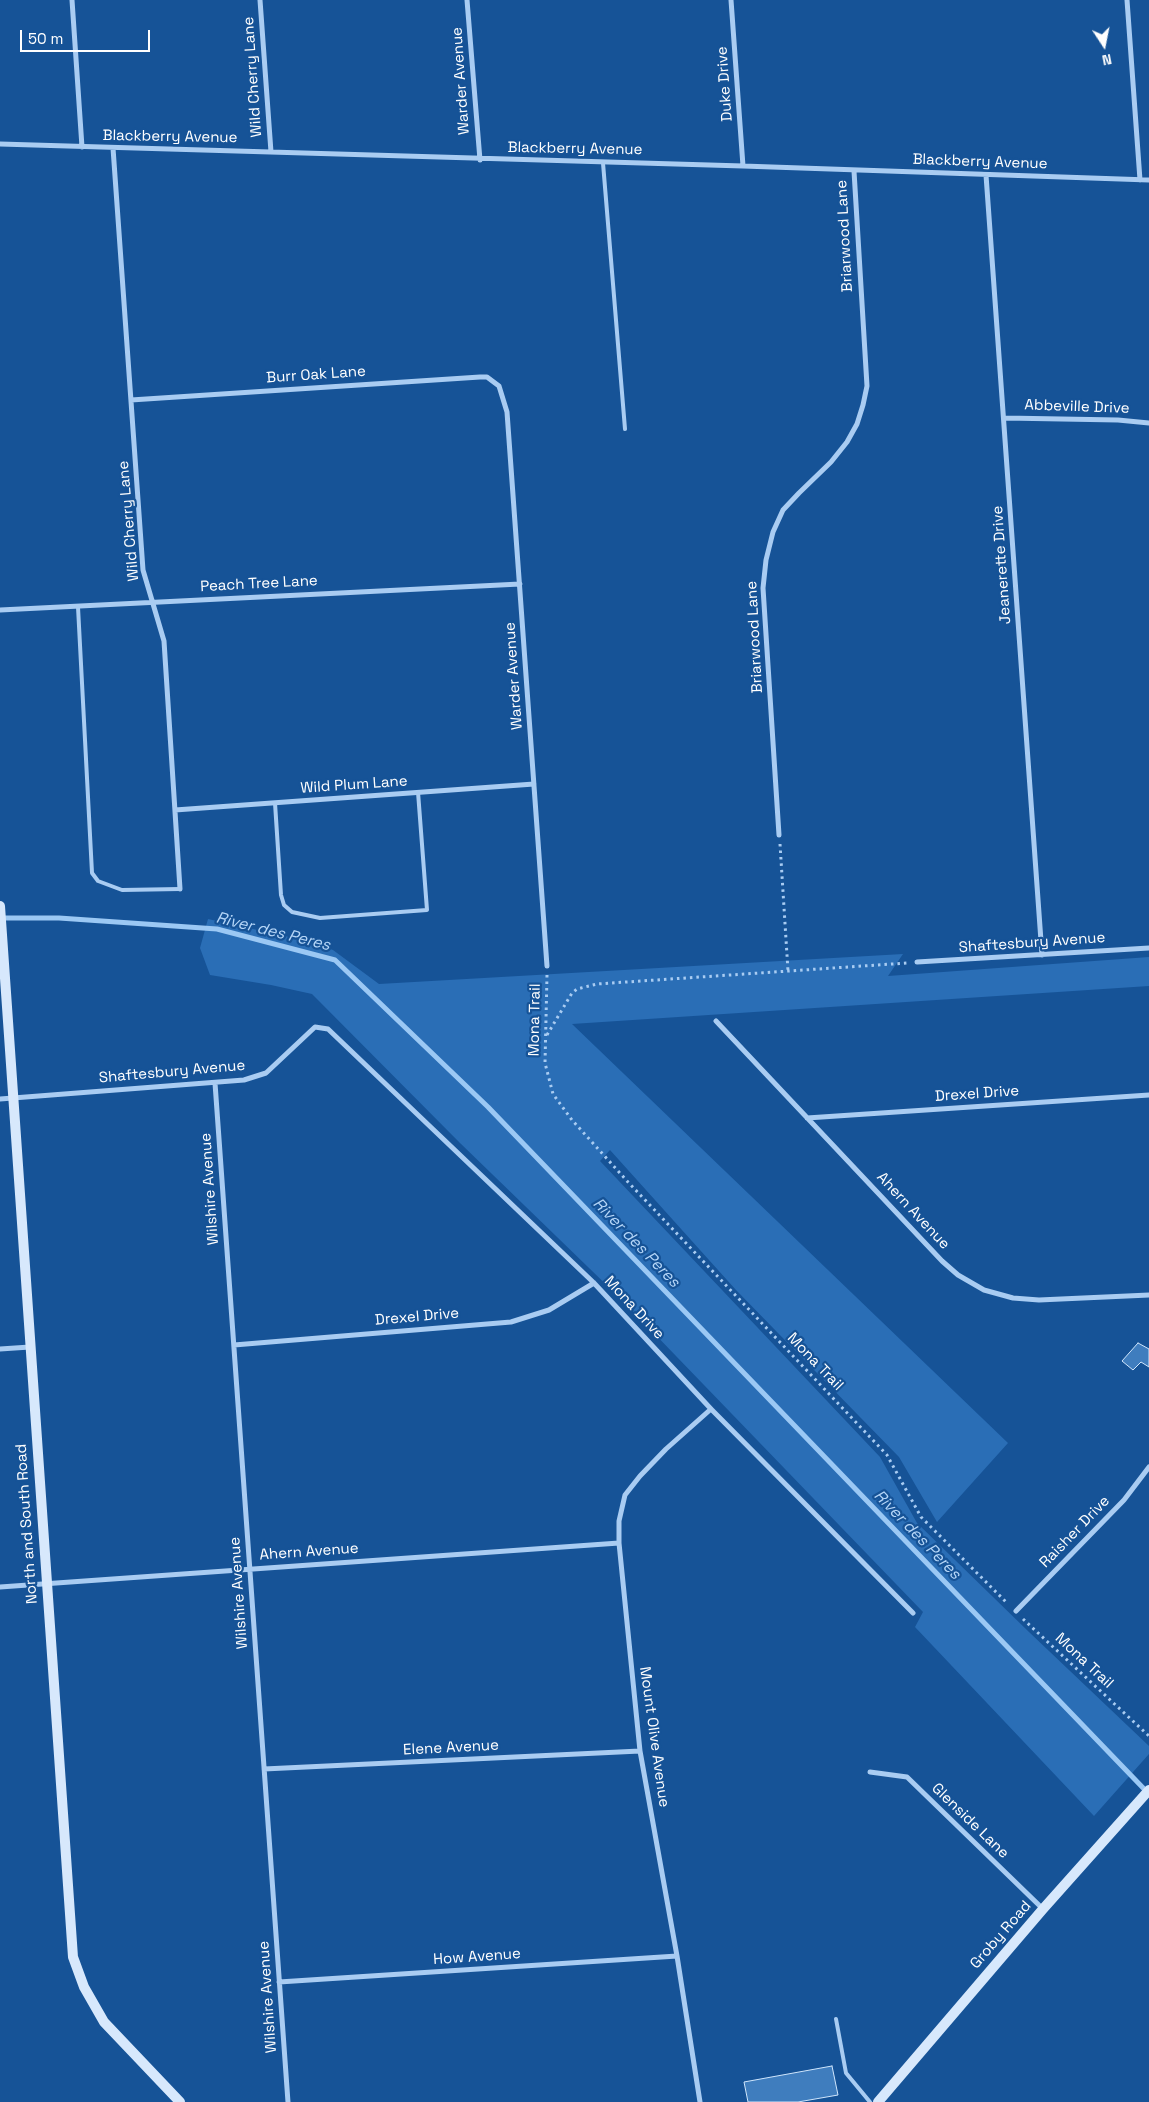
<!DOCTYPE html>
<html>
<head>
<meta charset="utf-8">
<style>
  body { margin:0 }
  #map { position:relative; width:1149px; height:2102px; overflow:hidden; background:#165397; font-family:"Space Grotesk",sans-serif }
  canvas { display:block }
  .north { position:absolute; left:1079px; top:20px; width:50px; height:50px; -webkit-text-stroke:4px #165397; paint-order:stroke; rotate:169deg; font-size:14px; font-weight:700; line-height:20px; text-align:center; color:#fff }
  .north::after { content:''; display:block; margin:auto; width:18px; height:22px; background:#fff; clip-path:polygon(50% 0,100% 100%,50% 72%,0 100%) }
  .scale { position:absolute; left:20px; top:30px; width:130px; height:22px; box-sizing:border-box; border:2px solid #fff; border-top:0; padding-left:6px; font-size:15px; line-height:18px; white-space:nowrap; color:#fff; -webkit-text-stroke:4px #165397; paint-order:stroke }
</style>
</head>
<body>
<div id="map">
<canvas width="1149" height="2102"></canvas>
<div class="north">N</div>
<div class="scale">50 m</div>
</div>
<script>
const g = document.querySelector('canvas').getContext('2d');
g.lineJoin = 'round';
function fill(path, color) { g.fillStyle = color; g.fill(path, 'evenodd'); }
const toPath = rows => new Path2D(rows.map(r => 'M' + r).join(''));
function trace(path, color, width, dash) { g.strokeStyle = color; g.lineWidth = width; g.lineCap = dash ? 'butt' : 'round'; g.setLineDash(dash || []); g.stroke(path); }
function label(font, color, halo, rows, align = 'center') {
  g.font = font + ' "Space Grotesk",sans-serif'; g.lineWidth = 4.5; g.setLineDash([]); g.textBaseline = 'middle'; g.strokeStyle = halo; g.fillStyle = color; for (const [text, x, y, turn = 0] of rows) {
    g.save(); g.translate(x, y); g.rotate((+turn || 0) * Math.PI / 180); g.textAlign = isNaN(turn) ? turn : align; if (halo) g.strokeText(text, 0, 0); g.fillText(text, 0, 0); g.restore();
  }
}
fill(toPath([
  [208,919,307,941,333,950,379,984,903,954,888,976,1149,957,1149,986,572,1024,1008,1443,937,1522,899,1457,736,1290,610,1150,600,1161,880,1457,917,1523,1029,1632,1149,1746,1149,1754,1094,1816,915,1627,923,1612,621,1299,460,1143,312,994,271,985,210,975,200,948]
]), '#2a6eb6');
trace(toPath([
  [0,918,59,918,217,929,335,960,488,1107,1147,1792]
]), '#9bc8f4', 5);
const building = toPath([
  [1138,1343,1149,1349,1149,1367,1141,1362,1133,1370,1122,1361,1138,1343],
  [832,2066,838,2095,798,2102,748,2102,744,2082,832,2066]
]);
fill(building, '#3f7dbe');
trace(building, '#d0e6fc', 1);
trace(toPath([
  [780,844,788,971],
  [547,975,545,1063,553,1094,572,1120,628,1182,887,1455,921,1517,1008,1604],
  [547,1035,572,993,577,989,597,984,907,963],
  [1023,1619,1149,1736]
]), '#a9ccf2', 3, [2.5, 4]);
trace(toPath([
  [603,163,625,429],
  [78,607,92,873,98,881,122,890,180,889],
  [275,803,281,895,284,905,292,912,320,918,427,910,418,792],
  [836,2019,846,2073,870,2102]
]), '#a9ccf2', 4);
trace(toPath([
  [72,0,82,147],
  [260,0,271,152],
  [467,0,480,160],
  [731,0,743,166],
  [1127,0,1140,180],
  [0,144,743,166,1149,180],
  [113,148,143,570,164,641,180,889],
  [986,175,1042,955],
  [131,400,480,377,487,377,499,386,507,412,547,966],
  [1005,418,1118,420,1149,423],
  [0,610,520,584],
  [175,810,534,784],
  [779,835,763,588,766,560,773,532,783,510,799,493,831,462,847,442,857,424,863,405,867,386,854,171],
  [917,962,1149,948],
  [716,1021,942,1261,958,1275,984,1290,1013,1298,1039,1300,1149,1295],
  [215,1083,288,2102],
  [0,1099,244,1080,266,1073,315,1027,328,1029,594,1283,711,1409,913,1613],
  [807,1118,1149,1095],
  [234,1345,511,1322,549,1310,594,1283],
  [0,1349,30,1347],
  [0,1587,619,1543],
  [1016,1611,1124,1500,1149,1467],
  [264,1769,640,1751],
  [870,1772,907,1777,1043,1909],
  [279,1982,677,1956],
  [700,2102,677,1956,640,1751,619,1543,619,1521,625,1495,640,1476,666,1449,711,1409]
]), '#a9ccf2', 5);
trace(toPath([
  [0,906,73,1957,84,1987,104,2022,180,2102],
  [878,2102,1043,1909,1149,1790]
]), '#d7e8fc', 10);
label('15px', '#fff', '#165397', [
  ["Wild Cherry Lane",253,77,-94],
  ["Warder Avenue",461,81,-94],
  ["Duke Drive",725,84,-94],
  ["Blackberry Avenue",170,137,1],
  ["Blackberry Avenue",575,149,1],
  ["Blackberry Avenue",980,162,2],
  ["Briarwood Lane",845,236,-93],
  ["Burr Oak Lane",316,375,-4],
  ["Abbeville Drive",1077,407,2],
  ["Wild Cherry Lane",129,521,-95],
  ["Jeanerette Drive",1002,565,-94],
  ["Peach Tree Lane",259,584,-3],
  ["Briarwood Lane",755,637,-93],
  ["Warder Avenue",514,676,-94],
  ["Wild Plum Lane",354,785,-4],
  ["Shaftesbury Avenue",1032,943,-4],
  ["Mona Trail",535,1020,-89],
  ["Shaftesbury Avenue",172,1072,-5],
  ["Drexel Drive",977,1094,-4],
  ["Wilshire Avenue",210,1189,-94],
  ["Ahern Avenue",913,1211,47],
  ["Mona Drive",634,1308,47],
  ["Drexel Drive",417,1317,-5],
  ["Mona Trail",815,1362,46],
  ["North and South Road",27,1524,-94],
  ["Raisher Drive",1075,1532,-46],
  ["Ahern Avenue",309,1552,-4],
  ["Wilshire Avenue",239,1593,-94],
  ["Mona Trail",1084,1661,43],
  ["Mount Olive Avenue",654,1737,82],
  ["Elene Avenue",451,1748,-3],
  ["Glenside Lane",970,1821,44],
  ["Groby Road",1001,1935,-49],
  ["How Avenue",477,1957,-4],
  ["Wilshire Avenue",268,1997,-94]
]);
label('italic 16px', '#b5d6f8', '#165397', [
  ["River des Peres",273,932,14],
  ["River des Peres",636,1243,46],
  ["River des Peres",917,1535,46]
]);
</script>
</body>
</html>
